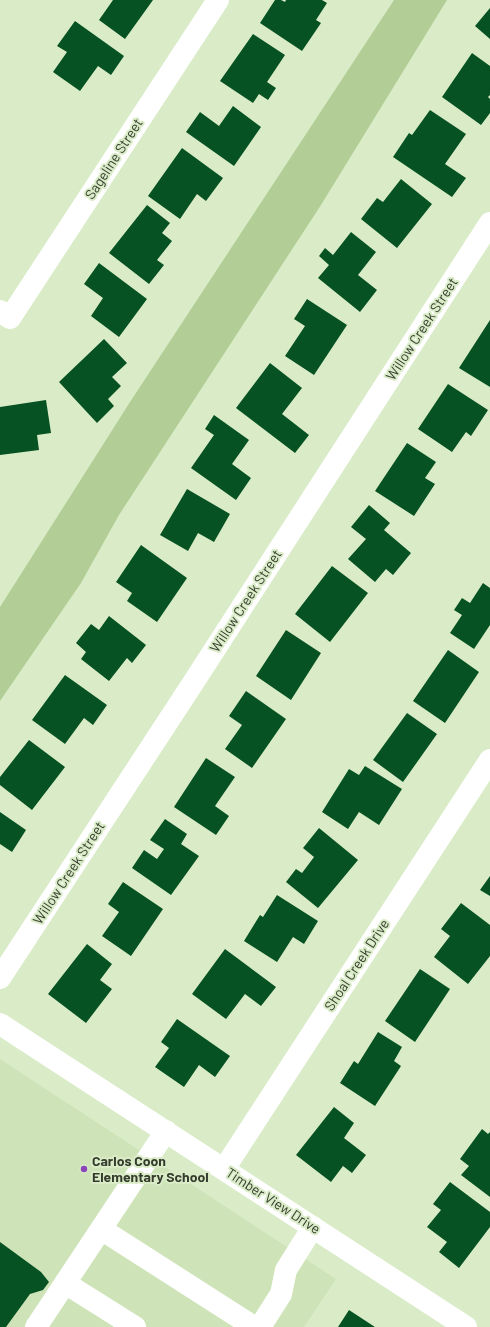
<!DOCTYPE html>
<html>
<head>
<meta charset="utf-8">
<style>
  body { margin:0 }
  canvas { display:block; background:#d9ecc7 }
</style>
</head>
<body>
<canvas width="490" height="1327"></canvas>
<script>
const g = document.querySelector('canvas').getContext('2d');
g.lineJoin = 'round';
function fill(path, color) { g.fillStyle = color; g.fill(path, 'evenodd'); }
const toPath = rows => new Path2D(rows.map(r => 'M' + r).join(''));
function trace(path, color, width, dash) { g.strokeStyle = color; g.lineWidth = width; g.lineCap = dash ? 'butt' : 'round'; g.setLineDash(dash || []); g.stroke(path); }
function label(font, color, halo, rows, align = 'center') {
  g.font = font + ' Barlow,sans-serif'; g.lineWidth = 4; g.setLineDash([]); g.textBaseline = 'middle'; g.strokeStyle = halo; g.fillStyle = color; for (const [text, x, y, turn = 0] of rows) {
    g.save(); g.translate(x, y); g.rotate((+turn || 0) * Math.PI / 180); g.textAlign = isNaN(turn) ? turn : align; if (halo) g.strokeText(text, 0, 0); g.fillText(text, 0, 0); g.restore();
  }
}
fill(toPath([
  [0,1059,336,1279,304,1327,0,1327]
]), '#cee4b8');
fill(toPath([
  [394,0,447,0,321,205,119,515,81,583,0,701,0,607,130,402]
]), '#b2ce96');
fill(toPath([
  [113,0,153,0,125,39,99,20],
  [275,0,281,0,285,2,286,0,322,0,327,3,316,20,321,23,302,51,260,23],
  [490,8,490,39,475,26],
  [75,21,124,56,111,75,98,66,80,91,53,72,67,52,57,46],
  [253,34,285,55,267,82,276,88,268,100,259,94,253,103,220,81],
  [472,53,490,66,490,95,488,97,490,99,490,113,481,125,442,97],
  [233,106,261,127,234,166,186,132,200,112,219,126],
  [430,110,466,134,445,164,466,178,452,197,393,157,409,133,412,135],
  [182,148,223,178,206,201,197,194,180,219,148,196],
  [401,179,432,204,397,248,361,219,377,198,383,202],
  [147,205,170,223,162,233,172,241,157,260,164,265,149,284,109,253],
  [351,232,376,252,358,275,377,290,360,312,318,278,329,265,319,256,325,248,333,255],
  [99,263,147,299,119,337,91,316,103,298,84,284],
  [307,299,347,325,314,375,285,356,305,326,294,319],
  [490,320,490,387,459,368],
  [104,339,127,363,112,377,121,386,108,399,114,406,97,423,59,382],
  [270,363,302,388,282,414,309,435,295,453,236,408],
  [448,384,488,410,471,436,466,432,452,452,418,429],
  [46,400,51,433,37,435,39,450,0,455,0,407],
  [214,415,249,440,232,464,251,478,236,500,191,468,214,435,205,429],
  [407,443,436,462,425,478,435,484,414,516,375,491],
  [187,489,230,514,214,542,198,533,188,551,160,535],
  [369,505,390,523,384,530,411,553,393,575,386,569,375,582,348,559,366,539,351,527],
  [141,545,187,578,157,622,127,601,132,593,116,582],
  [332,566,368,593,330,642,295,614],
  [483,583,490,588,490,625,474,649,450,633,462,615,454,610,462,598,470,603],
  [109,616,146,645,132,663,127,658,109,681,81,659,86,652,76,643,91,624,99,630],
  [286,630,321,653,291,700,256,676],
  [448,650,479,672,445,723,413,701],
  [65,675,107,705,93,725,84,718,65,744,32,720],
  [246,691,286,719,252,768,225,749,242,725,229,716],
  [407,713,437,734,403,782,373,760],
  [29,740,65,767,32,810,0,785,0,777],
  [206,758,235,777,215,806,229,816,216,835,174,807],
  [365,766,402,789,379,825,359,812,348,829,322,812,349,769,359,775],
  [0,812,26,830,12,852,0,844],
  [165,819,187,834,181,844,199,856,171,895,132,868,144,850,157,859,164,849,150,840],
  [319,828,358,860,318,908,286,882,296,869,302,873,314,857,303,848],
  [490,876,490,896,480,890],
  [123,882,163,909,131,956,102,936,119,912,108,904],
  [277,895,318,921,304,944,293,937,277,962,244,941,260,915,263,917],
  [461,903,490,925,490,956,468,984,434,957,450,936,441,929],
  [87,944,112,964,100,980,112,989,86,1023,48,994],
  [225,949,276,987,261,1006,245,994,226,1019,192,994],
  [420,969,450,989,415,1042,385,1021],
  [177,1019,230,1056,215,1077,199,1065,184,1087,155,1067,169,1048,161,1042],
  [378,1032,402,1047,394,1061,401,1066,375,1106,340,1083,354,1061,358,1064],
  [334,1107,354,1123,344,1138,366,1155,352,1173,343,1166,331,1182,296,1155],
  [482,1129,488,1134,490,1132,490,1197,461,1175,469,1166,460,1159],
  [450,1182,490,1212,490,1227,459,1268,439,1252,447,1242,427,1227,441,1210,433,1204],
  [0,1242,41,1272,49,1282,43,1290,30,1294,6,1327,0,1327],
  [349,1310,375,1327,338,1327]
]), '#075222');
trace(toPath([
  [0,311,10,318,218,0],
  [0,978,193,683,490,223],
  [0,1024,466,1327],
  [224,1169,490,760],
  [101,1229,254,1327],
  [65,1283,135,1327],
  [36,1327,166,1131],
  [260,1327,281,1294,286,1270,313,1227]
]), '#fff', 22);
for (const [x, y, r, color] of [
  [84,1169,4,"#8a45b8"]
]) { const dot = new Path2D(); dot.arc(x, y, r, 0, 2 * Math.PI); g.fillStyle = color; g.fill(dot); trace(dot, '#d9ecc7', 1.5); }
label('14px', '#353c2e', '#d9ecc7', [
  ["Sageline Street",114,159,-57],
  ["Willow Creek Street",422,329,-57],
  ["Willow Creek Street",246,601,-57],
  ["Willow Creek Street",69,873,-57],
  ["Shoal Creek Drive",357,965,-57],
  ["Timber View Drive",273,1201,33]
]);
label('bold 14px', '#353c2e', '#d9ecc7', [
  ["Carlos Coon",92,1161],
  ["Elementary School",92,1177]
], 'left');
</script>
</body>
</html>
